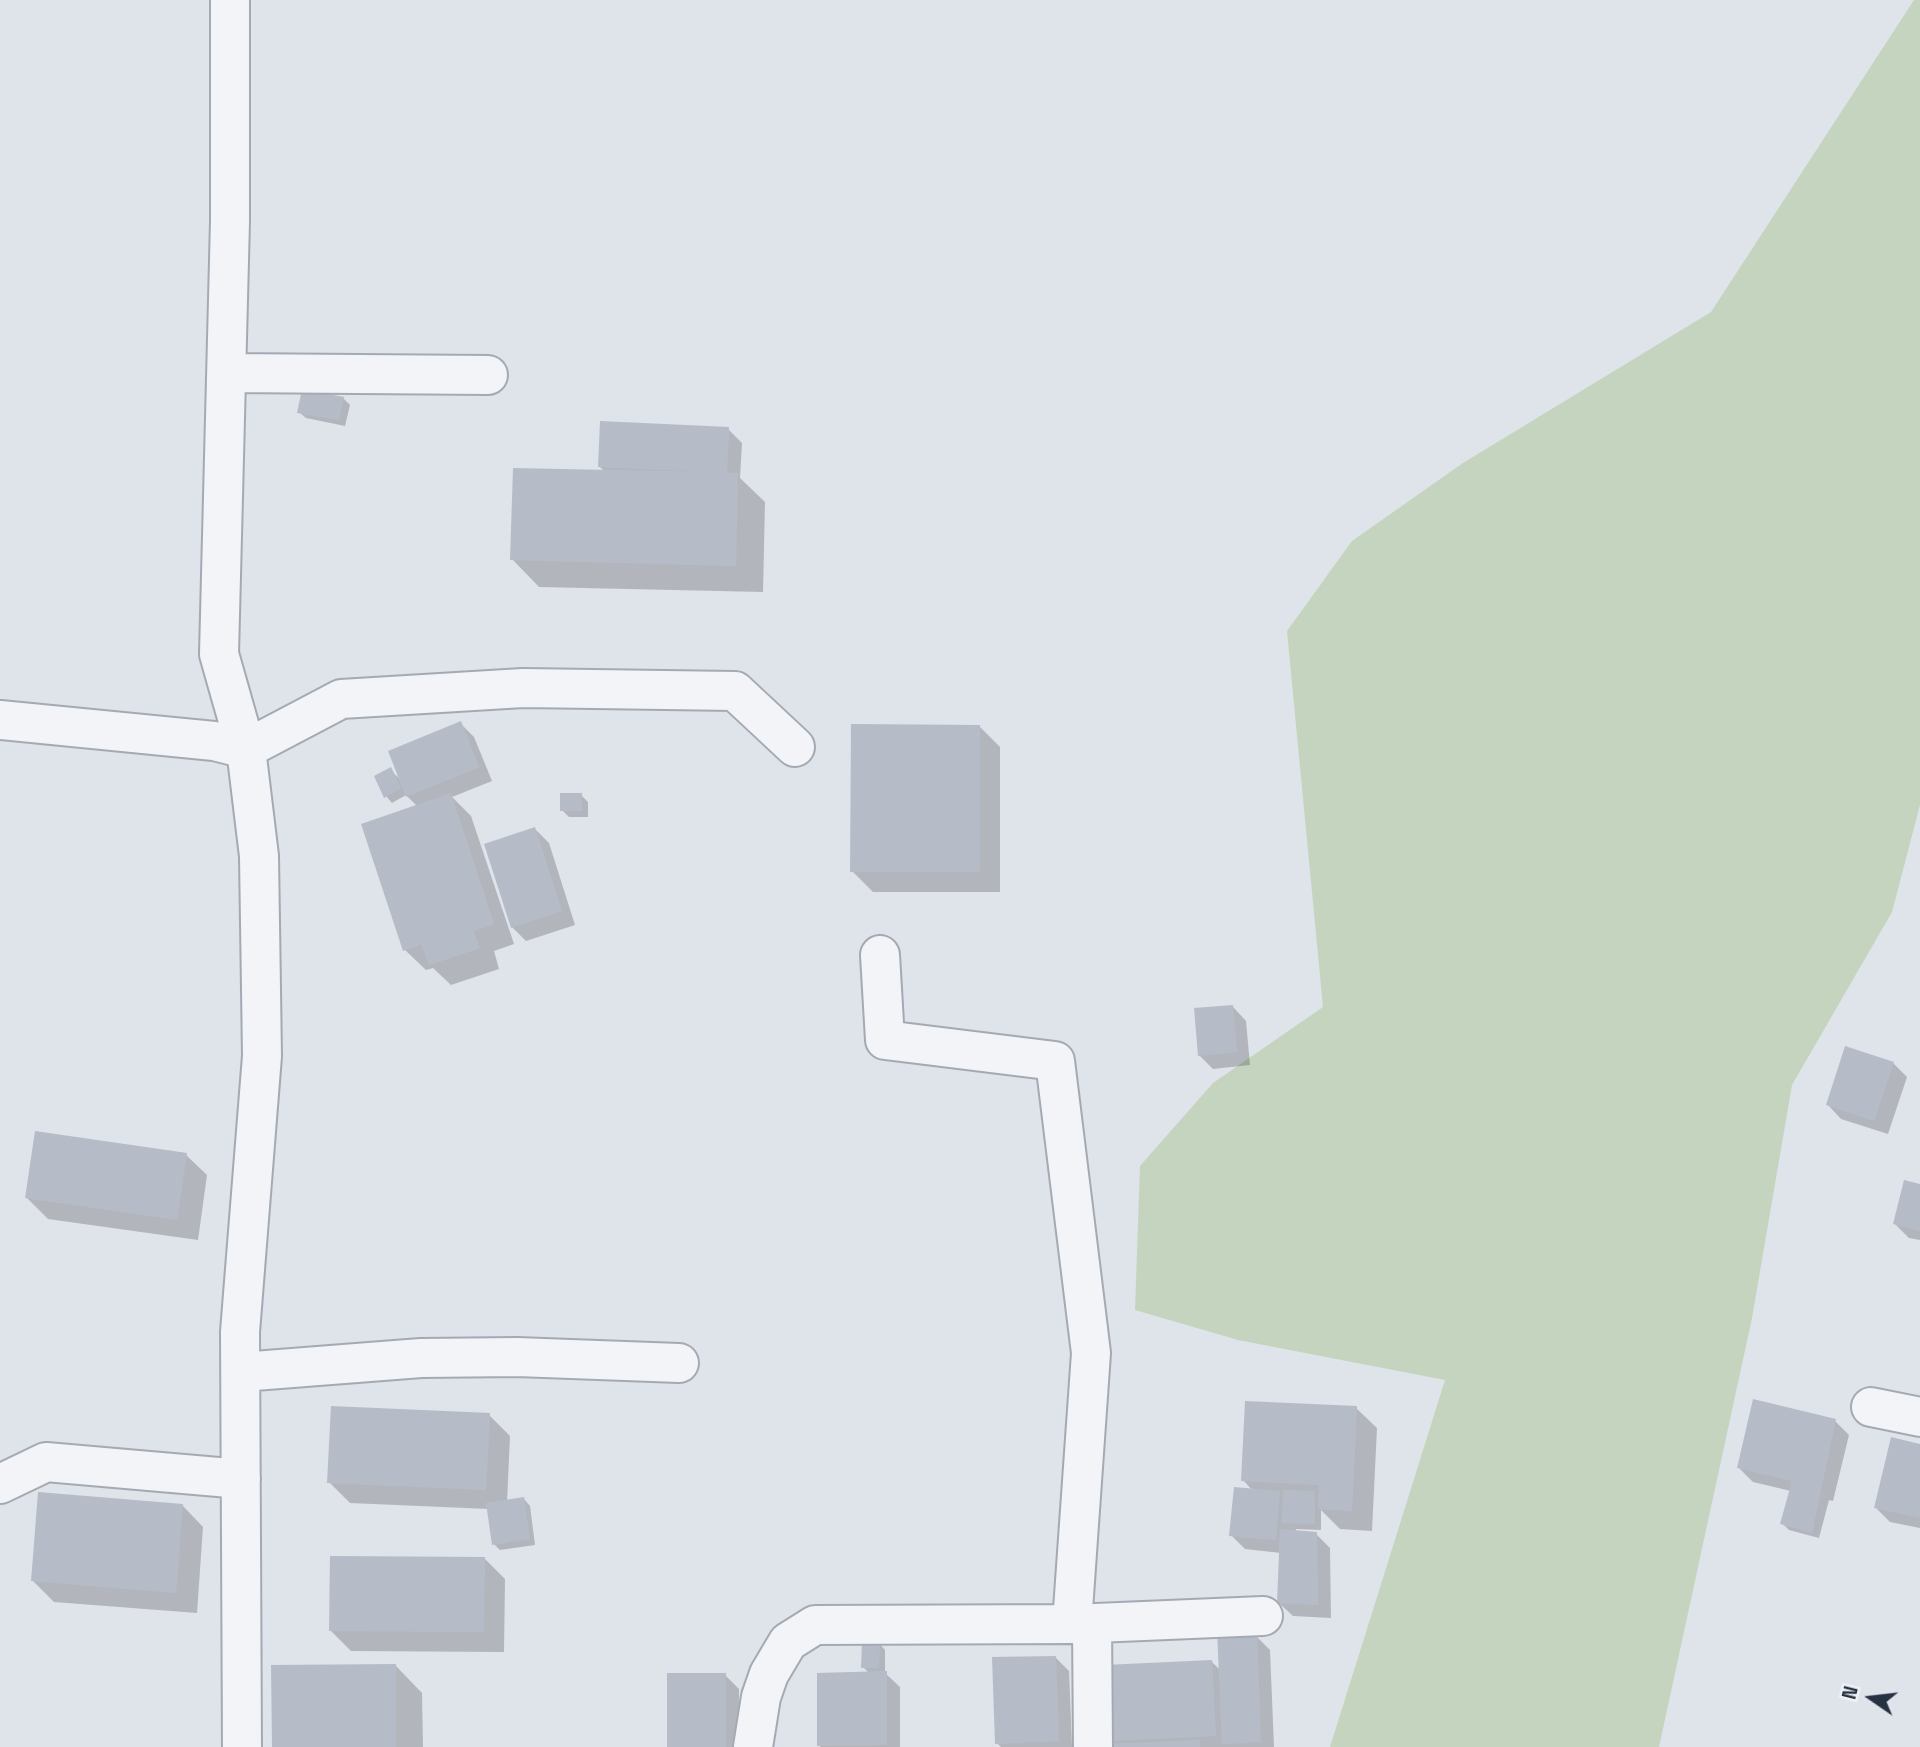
<!DOCTYPE html>
<html>
<head>
<meta charset="utf-8">
<style>
  body { margin:0 }
  #map { position:relative; width:1920px; height:1747px; overflow:hidden; background:#dfe3ea; font-family:"Space Grotesk",sans-serif }
  canvas { display:block }
  .north { position:absolute; left:1836px; top:1663px; width:70px; height:70px; -webkit-text-stroke:5px #eff2f7; paint-order:stroke; rotate:284deg; font-size:19px; font-weight:700; line-height:28px; text-align:center; color:#263142 }
  .north::after { content:''; display:block; margin:auto; width:24px; height:32px; background:#263142; clip-path:polygon(50% 0,100% 100%,50% 72%,0 100%) }
</style>
</head>
<body>
<div id="map">
<canvas width="1920" height="1747"></canvas>
<div class="north">N</div>
</div>
<script>
const g = document.querySelector('canvas').getContext('2d');
g.lineJoin = 'round';
function fill(path, color) { g.fillStyle = color; g.fill(path, 'evenodd'); }
const toPath = rows => new Path2D(rows.map(r => 'M' + r).join(''));
function trace(path, color, width, dash) { g.strokeStyle = color; g.lineWidth = width; g.lineCap = dash ? 'butt' : 'round'; g.setLineDash(dash || []); g.stroke(path); }
fill(toPath([
  [1914,0,1920,0,1920,805,1892,912,1792,1085,1752,1318,1659,1747,1330,1747,1445,1380,1238,1340,1135,1310,1140,1166,1213,1083,1323,1007,1287,631,1352,541,1463,463,1711,312]
]), '#c5d4bf');
fill(toPath([
  [343,398,350,405,345,426,306,418,299,412],
  [728,429,742,443,740,478,765,502,763,592,539,587,512,559,605,472,599,466],
  [460,723,474,737,492,781,452,797,471,816,514,944,494,951,499,969,451,985,433,968,426,970,405,950,417,806,406,795,392,803,386,796,390,770,401,780],
  [979,726,1000,747,1000,892,873,892,852,871],
  [581,795,588,802,588,817,569,817,562,810],
  [535,829,549,843,575,925,526,941,512,927],
  [1233,1007,1246,1021,1250,1065,1213,1069,1199,1055],
  [1893,1063,1907,1077,1888,1134,1841,1119,1828,1105],
  [186,1155,207,1175,198,1240,48,1219,27,1198],
  [1920,1185,1920,1240,1909,1238,1895,1224],
  [1356,1408,1377,1428,1372,1531,1340,1529,1321,1510,1321,1530,1296,1529,1296,1532,1316,1534,1330,1548,1331,1618,1293,1616,1279,1603,1281,1553,1245,1549,1231,1535,1253,1491,1243,1480],
  [489,1415,510,1436,507,1502,524,1499,530,1506,535,1545,500,1550,494,1544,489,1509,350,1503,329,1482],
  [1835,1421,1849,1435,1833,1501,1829,1500,1819,1538,1789,1530,1782,1523,1791,1491,1753,1482,1739,1468],
  [1920,1446,1920,1528,1890,1522,1876,1508],
  [183,1506,203,1527,197,1613,54,1602,33,1581],
  [484,1558,505,1579,504,1652,351,1651,331,1631],
  [1256,1636,1270,1650,1274,1747,1111,1747,1115,1746,1109,1740,1212,1662,1220,1670],
  [879,1643,885,1650,885,1673,900,1687,900,1747,820,1747,869,1673,863,1667],
  [1055,1657,1069,1671,1072,1747,1001,1747,997,1743],
  [395,1665,422,1693,423,1747,274,1747],
  [725,1675,739,1689,739,1747,669,1747]
]), '#0003');
fill(toPath([
  [302,389,344,397,339,420,297,413],
  [600,421,729,427,727,473,738,473,736,566,510,560,513,468,708,472,598,467],
  [461,721,479,767,406,797,388,751],
  [851,724,980,725,980,872,850,872],
  [391,767,401,788,384,798,374,776],
  [451,793,494,924,474,931,480,948,429,965,421,944,403,951,361,824],
  [560,793,582,793,582,811,560,811],
  [535,827,562,911,511,928,484,844],
  [1233,1005,1237,1052,1198,1056,1194,1008],
  [1845,1046,1894,1062,1874,1121,1826,1105],
  [35,1131,187,1153,177,1220,25,1198],
  [1904,1180,1920,1184,1920,1231,1893,1224],
  [1753,1399,1836,1419,1812,1533,1780,1524,1792,1481,1737,1468],
  [1245,1401,1357,1406,1352,1511,1318,1509,1319,1485,1241,1481],
  [331,1406,490,1413,486,1490,327,1483],
  [1891,1437,1920,1444,1920,1518,1874,1508],
  [1234,1487,1280,1491,1276,1540,1229,1536],
  [1283,1490,1315,1491,1315,1524,1282,1523],
  [38,1492,183,1504,176,1593,31,1581],
  [524,1497,530,1539,492,1545,486,1503],
  [1280,1529,1317,1532,1318,1605,1277,1603],
  [330,1556,485,1557,484,1632,329,1631],
  [1217,1630,1257,1635,1261,1742,1222,1744],
  [862,1641,880,1641,879,1668,861,1668],
  [1056,1656,1059,1741,995,1744,992,1657],
  [1212,1660,1216,1736,1107,1741,1104,1665],
  [396,1664,396,1747,272,1747,271,1665],
  [887,1671,887,1745,817,1746,817,1673],
  [667,1673,726,1673,726,1747,667,1747],
  [1200,1740,1200,1747,1109,1747,1109,1744]
]), '#b6bcc7');
const minor = toPath([
  [230,0,230,221,219,654,246,749,259,856,262,1056,240,1332,242,1747],
  [227,373,488,375],
  [0,720,214,741,246,749,341,699,523,688,735,691,795,747],
  [880,955,885,1040,1055,1061,1091,1353,1072,1624],
  [241,1372,421,1358,517,1357,679,1363],
  [1871,1407,1920,1417],
  [0,1484,46,1462,241,1479],
  [1092,1623,1093,1747],
  [753,1747,761,1697,769,1674,788,1642,815,1625,1072,1624,1263,1616]
]);
trace(minor, '#a4aab4', 42);
trace(minor, '#f2f4f7', 38);
</script>
</body>
</html>
